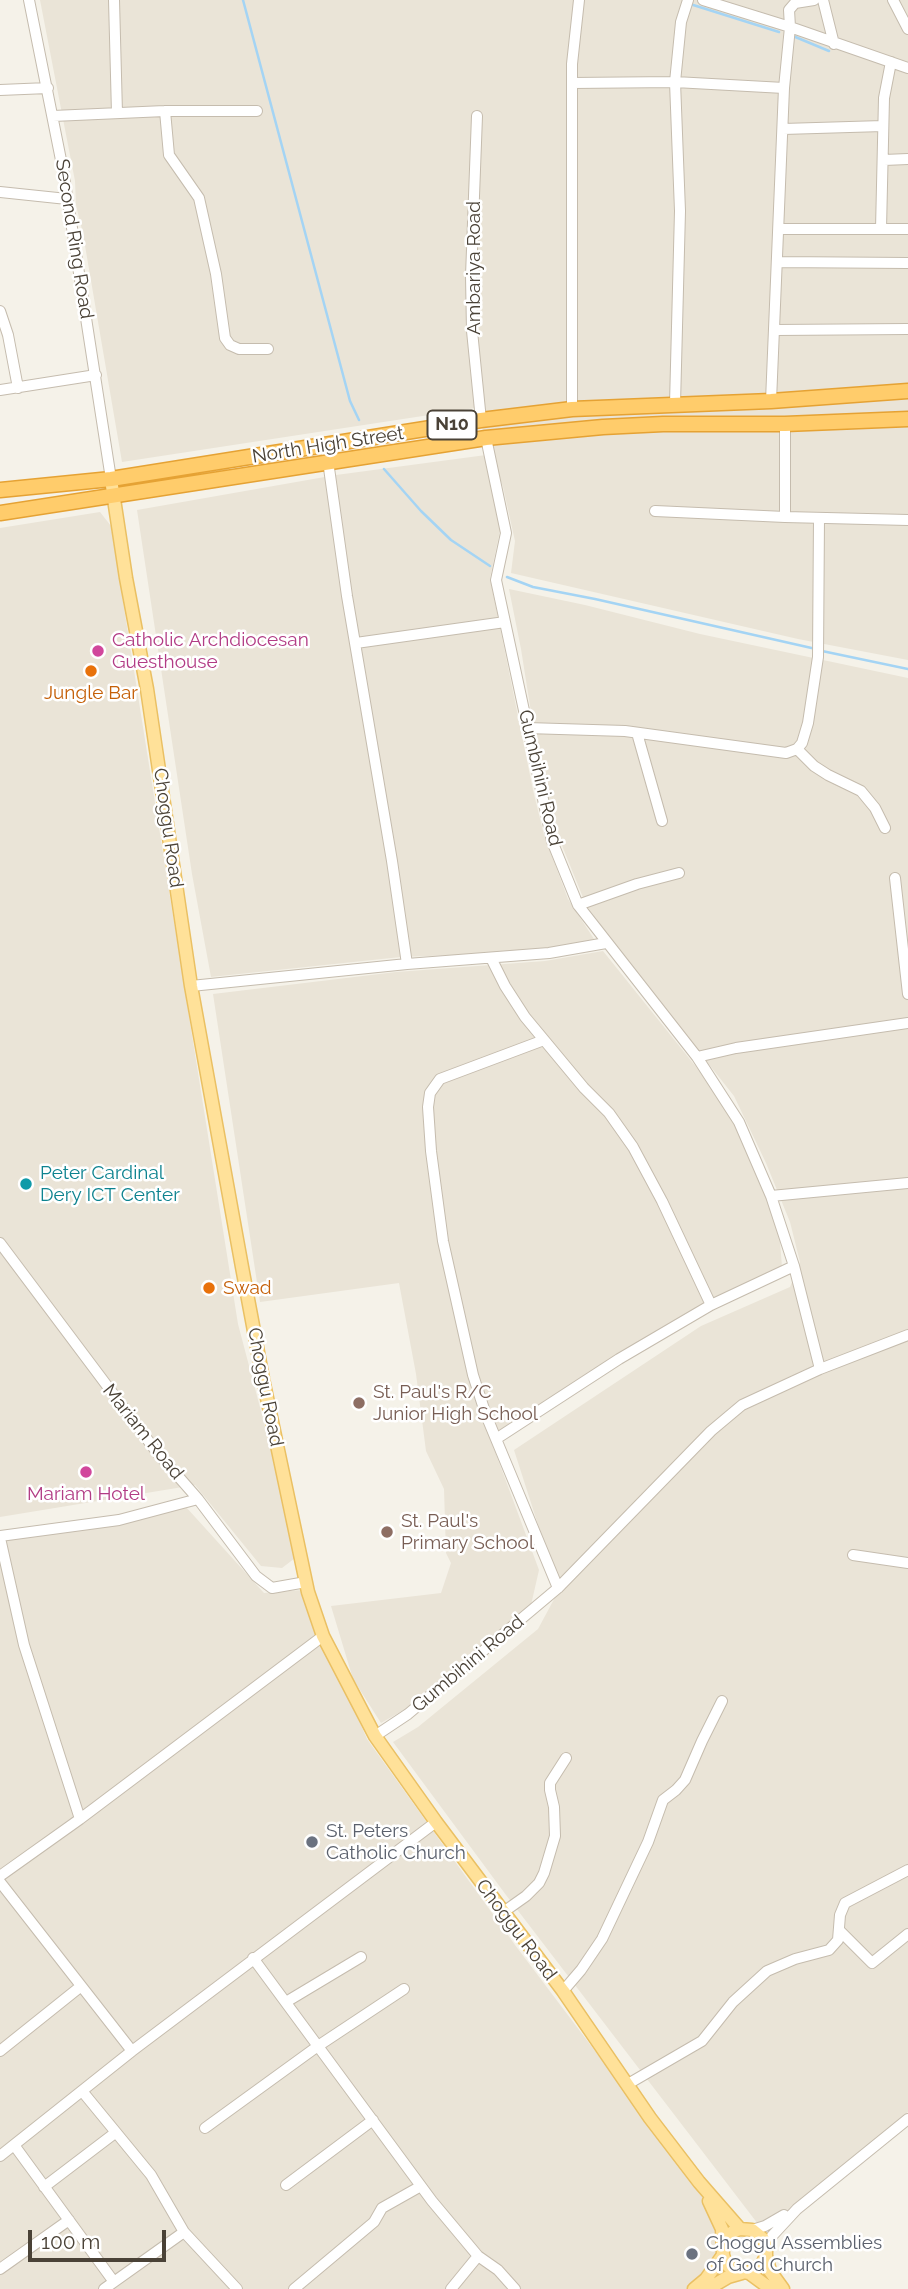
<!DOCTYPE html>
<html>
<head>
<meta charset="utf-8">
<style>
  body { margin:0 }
  #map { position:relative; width:908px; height:2289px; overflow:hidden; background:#f5f2e9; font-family:Raleway,sans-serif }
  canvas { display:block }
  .scale { position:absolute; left:28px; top:2230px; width:138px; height:32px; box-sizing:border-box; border:4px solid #4a4237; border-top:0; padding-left:9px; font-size:21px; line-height:24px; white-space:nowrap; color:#4a4237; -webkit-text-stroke:5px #fff; paint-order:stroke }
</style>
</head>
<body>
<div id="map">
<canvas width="908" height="2289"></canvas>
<div class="scale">100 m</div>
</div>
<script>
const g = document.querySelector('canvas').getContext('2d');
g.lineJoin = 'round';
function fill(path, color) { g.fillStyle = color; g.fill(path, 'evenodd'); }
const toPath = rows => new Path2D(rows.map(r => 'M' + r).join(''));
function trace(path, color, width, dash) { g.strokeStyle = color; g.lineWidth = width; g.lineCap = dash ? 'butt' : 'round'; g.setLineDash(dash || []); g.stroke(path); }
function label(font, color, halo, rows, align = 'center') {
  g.font = font + ' Raleway,sans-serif'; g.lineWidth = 5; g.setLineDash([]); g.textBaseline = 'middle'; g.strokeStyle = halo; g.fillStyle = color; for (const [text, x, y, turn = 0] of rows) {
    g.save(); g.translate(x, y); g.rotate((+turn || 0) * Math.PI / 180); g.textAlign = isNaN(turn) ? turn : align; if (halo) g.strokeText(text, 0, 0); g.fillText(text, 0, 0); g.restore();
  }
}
fill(toPath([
  [40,0,908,0,908,660,798,639,511,573,515,541,503,487,475,408,122,462,83,234,76,205,75,181],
  [486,455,501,526,490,578,533,790,544,835,568,899,594,939,566,947,482,954,401,957,211,977,192,874,137,510,336,475],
  [100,512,111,526,238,1324,299,1555,282,1568,261,1566,195,1485,0,1517,0,528],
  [509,589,585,605,700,634,908,678,908,2112,779,2218,758,2224,506,1895,393,1742,418,1727,538,1629,559,1590,514,1450,701,1326,790,1287,800,1262,790,1222,766,1163,734,1096,634,970,586,905,563,848,548,799,534,731,521,649],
  [603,951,697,1068,734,1121,766,1194,779,1229,782,1267,698,1307,637,1343,528,1416,490,1438,539,1570,531,1605,423,1699,381,1723,353,1679,331,1606,441,1593,451,1563,446,1553,444,1489,426,1451,416,1374,399,1283,260,1302,213,994,396,972,545,961],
  [186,1507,264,1593,302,1590,367,1739,515,1945,703,2194,724,2228,715,2266,690,2289,0,2289,0,1536]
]), '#eae4d7');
trace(toPath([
  [243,0,350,401,359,420],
  [690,4,779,32],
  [793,36,829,51],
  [384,469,421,511,451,540,490,566],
  [507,577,533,587,595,599,816,649],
  [822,651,908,669]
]), '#a4d4f4', 2.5);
const minor = toPath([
  [29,0,63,170,111,479],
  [114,0,117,113],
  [703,0,790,27,908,68],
  [823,0,834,44],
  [893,0,908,29],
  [572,83,675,82,784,88],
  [0,90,48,88],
  [165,111,169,155,199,198,216,274,225,338,230,345,239,349,268,349],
  [53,116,165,111,257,111],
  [477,116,471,276,472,331,481,420],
  [783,129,883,126],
  [884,160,908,159],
  [0,192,67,199],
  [779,229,908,229],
  [881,229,884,98,891,62],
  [777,262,908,263],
  [0,311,8,335,18,388],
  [775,330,908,329],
  [0,390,96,375],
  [771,401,784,88,790,27,789,10,795,3,814,0],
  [675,404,680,211,675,82,681,22,688,0],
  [572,409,572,64,579,0],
  [785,424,785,517],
  [486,438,506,533,496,580,552,841,578,905,697,1057,739,1122,771,1196,794,1266,820,1369],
  [328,461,347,596,392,861,407,964],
  [655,511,785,517,908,520],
  [356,643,505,622],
  [527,728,625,731,786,753,797,749,802,743,808,723,818,657,819,518],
  [637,733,662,821],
  [797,749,814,766,828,775,861,791,875,808,885,828],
  [895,878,908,994],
  [578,905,637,884,679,873],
  [491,958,505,986,525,1017,584,1088,609,1113,633,1147,662,1201,711,1305],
  [191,986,407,964,549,953,606,943],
  [544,1040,440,1079,430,1093,428,1107,431,1151,443,1241,473,1375,486,1415,558,1588],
  [697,1057,736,1048,908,1023],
  [771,1196,908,1183],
  [0,1243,156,1451,198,1499,256,1576,272,1588,306,1582],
  [496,1439,619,1359,711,1305,794,1266],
  [0,1536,119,1520,198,1499],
  [0,1538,24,1645,80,1819],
  [853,1555,908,1563],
  [375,1736,408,1714,558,1588,711,1431,742,1405,820,1369,908,1335],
  [0,1876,80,1819,323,1636],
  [0,1882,132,2051],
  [502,1913,526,1896,539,1883,544,1873,555,1836,554,1807,550,1790,550,1783,566,1758],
  [840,1931,872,1963,908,1934],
  [253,1958,432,2201,478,2256,498,2270,515,2289],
  [563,1991,581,1970,602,1939,648,1842,663,1800,676,1790,685,1780,702,1741,722,1701],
  [286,2002,361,1957],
  [0,2051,80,1987],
  [628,2084,702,2041,733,2002,767,1971,795,1959,829,1950,838,1940,840,1915,845,1903,908,1870],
  [82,2091,151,2175,184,2232,237,2289],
  [205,2128,318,2046,404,1989],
  [14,2145,114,2282],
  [0,2156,132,2051,436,1822],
  [286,2185,373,2120],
  [44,2187,115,2133],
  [752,2230,765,2226,784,2215],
  [767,2251,772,2236,797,2209,908,2119],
  [0,2269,69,2220],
  [104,2289,184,2232],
  [294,2289,374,2222,382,2208,421,2186],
  [451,2289,478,2256]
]);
const major = toPath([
  [112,486,126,578,147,689,191,986,242,1267,263,1379,308,1592,323,1636,375,1736,436,1822,563,1991,650,2118,699,2182,740,2229],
  [709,2201,722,2229,723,2255,726,2264,733,2270,749,2273,762,2264,766,2256,766,2246,763,2239,752,2230,740,2229,734,2231,729,2235,723,2246],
  [766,2256,770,2271,783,2289],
  [749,2273,771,2289],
  [694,2289,706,2279,723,2255],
  [708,2289,728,2277,742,2273]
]);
const highway = toPath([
  [0,490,111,479,481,420,572,409,771,401,908,391],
  [0,513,486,438,603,427,663,424,785,424,908,419]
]);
trace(minor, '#c5bcae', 12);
trace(major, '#eac063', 15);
trace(highway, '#e5a234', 17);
trace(minor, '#fff', 10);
trace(major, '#ffe199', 12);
trace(highway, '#ffcc6b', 14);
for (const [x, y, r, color] of [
  [98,651,7,"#d1479c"],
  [91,671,7,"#e8710a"],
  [26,1184,7,"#0f9aa8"],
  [209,1288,7,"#e8710a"],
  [359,1403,7,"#8d6e63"],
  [86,1472,7,"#d1479c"],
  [387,1532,7,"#8d6e63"],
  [312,1842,7,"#6b7280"],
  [692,2254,7,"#6b7280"]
]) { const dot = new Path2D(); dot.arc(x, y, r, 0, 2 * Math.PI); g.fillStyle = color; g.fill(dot); trace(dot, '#fff', 2.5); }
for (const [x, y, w] of [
  [452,425,49]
]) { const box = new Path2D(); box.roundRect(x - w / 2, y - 14.5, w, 29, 5); g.fillStyle = '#fff'; g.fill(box); trace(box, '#4a4237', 2); }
label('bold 18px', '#4a4237', null, [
  ["N10",452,425]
]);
label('19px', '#4a4237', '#fff', [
  ["Second Ring Road",74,239,81],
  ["Ambariya Road",474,268,-90],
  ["North High Street",328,445,-9],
  ["Gumbihini Road",540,778,77],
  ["Choggu Road",168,828,82],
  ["Choggu Road",265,1387,79],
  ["Mariam Road",143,1432,51],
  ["Gumbihini Road",468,1664,-40],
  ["Choggu Road",516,1930,53]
]);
label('19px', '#b23c85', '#fff', [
  ["Catholic Archdiocesan",112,640],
  ["Guesthouse",112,662],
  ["Mariam Hotel",86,1494,"center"]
], 'left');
label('19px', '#c56008', '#fff', [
  ["Jungle Bar",91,693],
  ["Swad",223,1288,"left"]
]);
label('19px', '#0d838f', '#fff', [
  ["Peter Cardinal",40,1173],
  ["Dery ICT Center",40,1195]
], 'left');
label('19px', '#785e54', '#fff', [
  ["St. Paul's R/C",373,1392],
  ["Junior High School",373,1414],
  ["St. Paul's",401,1521],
  ["Primary School",401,1543]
], 'left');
label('19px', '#5b616d', '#fff', [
  ["St. Peters",326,1831],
  ["Catholic Church",326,1853],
  ["Choggu Assemblies",706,2243],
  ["of God Church",706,2265]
], 'left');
</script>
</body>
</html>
